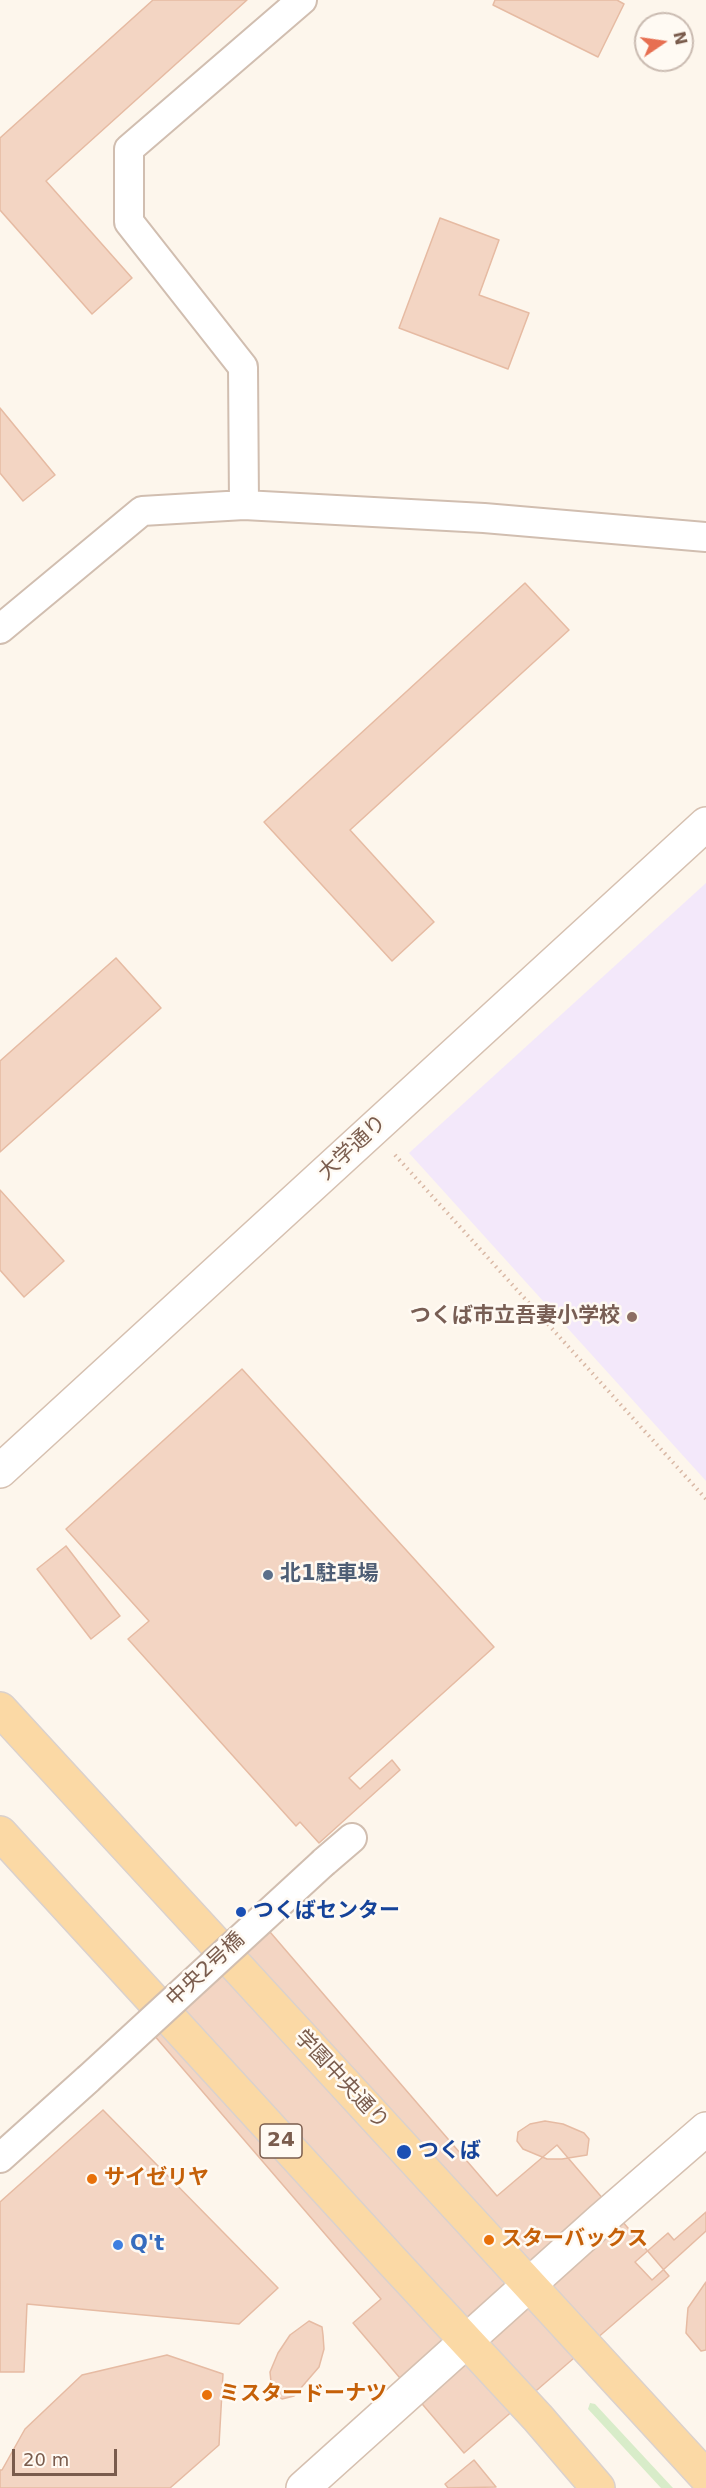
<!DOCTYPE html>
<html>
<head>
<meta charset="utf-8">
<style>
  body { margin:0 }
  #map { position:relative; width:706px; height:2488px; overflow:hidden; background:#fdf6ec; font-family:"DejaVu Sans",sans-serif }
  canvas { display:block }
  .north { position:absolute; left:634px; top:12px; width:60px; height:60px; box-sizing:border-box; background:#fffaf3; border:2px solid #cabbb1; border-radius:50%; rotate:77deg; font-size:16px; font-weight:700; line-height:24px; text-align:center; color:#7a5c4d }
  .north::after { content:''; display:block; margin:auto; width:21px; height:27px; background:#e76f51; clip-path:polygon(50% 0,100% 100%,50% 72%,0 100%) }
  .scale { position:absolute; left:12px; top:2449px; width:105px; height:27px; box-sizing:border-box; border:3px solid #7a5c4d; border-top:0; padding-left:8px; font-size:18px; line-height:21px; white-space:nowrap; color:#7a5c4d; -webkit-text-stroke:4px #fffaf3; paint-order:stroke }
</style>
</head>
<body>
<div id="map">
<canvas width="706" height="2488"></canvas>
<div class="north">N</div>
<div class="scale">20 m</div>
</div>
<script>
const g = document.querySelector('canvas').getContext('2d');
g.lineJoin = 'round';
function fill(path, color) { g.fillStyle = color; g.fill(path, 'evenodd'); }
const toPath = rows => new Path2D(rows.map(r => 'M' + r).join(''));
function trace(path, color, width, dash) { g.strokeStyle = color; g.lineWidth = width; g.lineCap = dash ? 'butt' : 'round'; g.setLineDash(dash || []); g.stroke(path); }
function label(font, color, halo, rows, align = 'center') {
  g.font = font + ' "DejaVu Sans","Noto Sans JP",sans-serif'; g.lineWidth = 5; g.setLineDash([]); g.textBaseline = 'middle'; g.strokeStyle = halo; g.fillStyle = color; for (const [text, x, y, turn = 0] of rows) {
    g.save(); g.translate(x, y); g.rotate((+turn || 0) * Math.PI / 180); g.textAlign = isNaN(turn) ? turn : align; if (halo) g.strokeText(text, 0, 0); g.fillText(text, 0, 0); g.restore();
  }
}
fill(toPath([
  [706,883,706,1481,409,1153]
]), '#f3e8fa');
fill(toPath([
  [590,2403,595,2404,673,2488,661,2488,588,2409]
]), '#d8ecc9');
const building = toPath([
  [153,0,247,0,46,181,132,278,92,314,0,210,0,138,153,0],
  [495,0,617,0,624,4,598,57,493,5,495,0],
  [440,218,499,240,479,295,529,313,508,369,399,328,440,218],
  [0,408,55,475,23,501,0,473,0,408],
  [525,583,569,630,350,830,434,922,392,961,264,822,525,583],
  [116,958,161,1008,0,1152,0,1061,116,958],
  [0,1190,64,1261,24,1297,0,1270,0,1190],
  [242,1369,494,1647,349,1778,360,1789,392,1760,400,1770,319,1843,300,1822,296,1826,128,1639,149,1621,66,1529,242,1369],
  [66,1546,120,1616,91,1639,37,1569,66,1546],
  [264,1925,497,2196,557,2145,669,2276,464,2453,353,2323,381,2299,147,2027,264,1925],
  [103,2110,278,2288,239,2324,27,2304,24,2372,0,2372,0,2202,103,2110],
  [545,2121,563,2124,584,2133,589,2139,587,2155,562,2159,547,2159,523,2149,517,2141,518,2132,530,2124,545,2121],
  [706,2212,706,2231,652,2280,635,2262,668,2233,674,2240,706,2212],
  [706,2282,706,2350,701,2351,686,2333,687,2320,688,2308,706,2282],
  [309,2321,322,2327,323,2335,324,2349,319,2367,294,2396,282,2399,272,2392,270,2372,278,2353,290,2335,309,2321],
  [167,2355,223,2374,219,2445,170,2488,0,2488,0,2470,2,2470,25,2429,82,2375,167,2355],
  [474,2460,496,2487,448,2488,445,2484,474,2460]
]);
fill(building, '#f3d5c3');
trace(building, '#e6bba3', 1.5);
const street = toPath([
  [244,505,243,367,129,222,129,149,302,0],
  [0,629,142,511,244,505,484,518,706,537],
  [324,1862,352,1838],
  [0,2158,88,2079]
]);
const secondary = toPath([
  [0,1471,706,824],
  [303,2488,601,2220,706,2129]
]);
const primary = toPath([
  [0,1709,706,2477],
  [0,1833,393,2262,538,2418,598,2488]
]);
trace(street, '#d1beb0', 32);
trace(secondary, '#d6c0b0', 36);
trace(primary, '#dad1cd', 36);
trace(toPath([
  [395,1155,706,1499]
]), '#d9b8a5', 4, [1.5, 4.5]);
trace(street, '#fff', 28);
trace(secondary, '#fff', 33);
trace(primary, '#fbd9a5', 33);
const streetBridge = toPath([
  [88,2079,324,1862]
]);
trace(streetBridge, '#d1beb0', 32, []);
trace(streetBridge, '#fff', 28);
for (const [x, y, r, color] of [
  [632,1317,6,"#8d6e63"],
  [268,1575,6,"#5c6f8a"],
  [241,1912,6,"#1a4fb4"],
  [404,2152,8,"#1a4fb4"],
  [92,2179,6,"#e8710a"],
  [489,2240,6,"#e8710a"],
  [118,2245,6,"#3f7fe0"],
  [207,2395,6,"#e8710a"]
]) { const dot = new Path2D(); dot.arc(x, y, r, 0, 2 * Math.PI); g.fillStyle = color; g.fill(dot); trace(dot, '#fffaf3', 2); }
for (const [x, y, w] of [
  [281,2141,42]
]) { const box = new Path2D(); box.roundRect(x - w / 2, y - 17, w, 34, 4.5); g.fillStyle = '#fffaf3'; g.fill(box); trace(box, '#7a5c4d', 1.5); }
label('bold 20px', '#7a5c4d', null, [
  ["24",281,2141]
]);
label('21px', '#7a5c4d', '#fffaf3', [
  ["大学通り",353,1148,-43],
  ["中央2号橋",206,1970,-43],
  ["学園中央通り",341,2080,47]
]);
label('bold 21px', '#785e54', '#fffaf3', [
  ["つくば市立吾妻小学校",620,1317]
], 'right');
label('bold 21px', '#4e5e75', '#fffaf3', [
  ["北1駐車場",280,1575]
], 'left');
label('bold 21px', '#164399', '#fffaf3', [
  ["つくばセンター",253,1912],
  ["つくば",418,2152]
], 'left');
label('bold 21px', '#c56008', '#fffaf3', [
  ["サイゼリヤ",104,2179],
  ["スターバックス",501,2240],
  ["ミスタードーナツ",219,2395]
], 'left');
label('bold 21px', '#366cbe', '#fffaf3', [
  ["Q't",130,2245]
], 'left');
</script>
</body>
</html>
